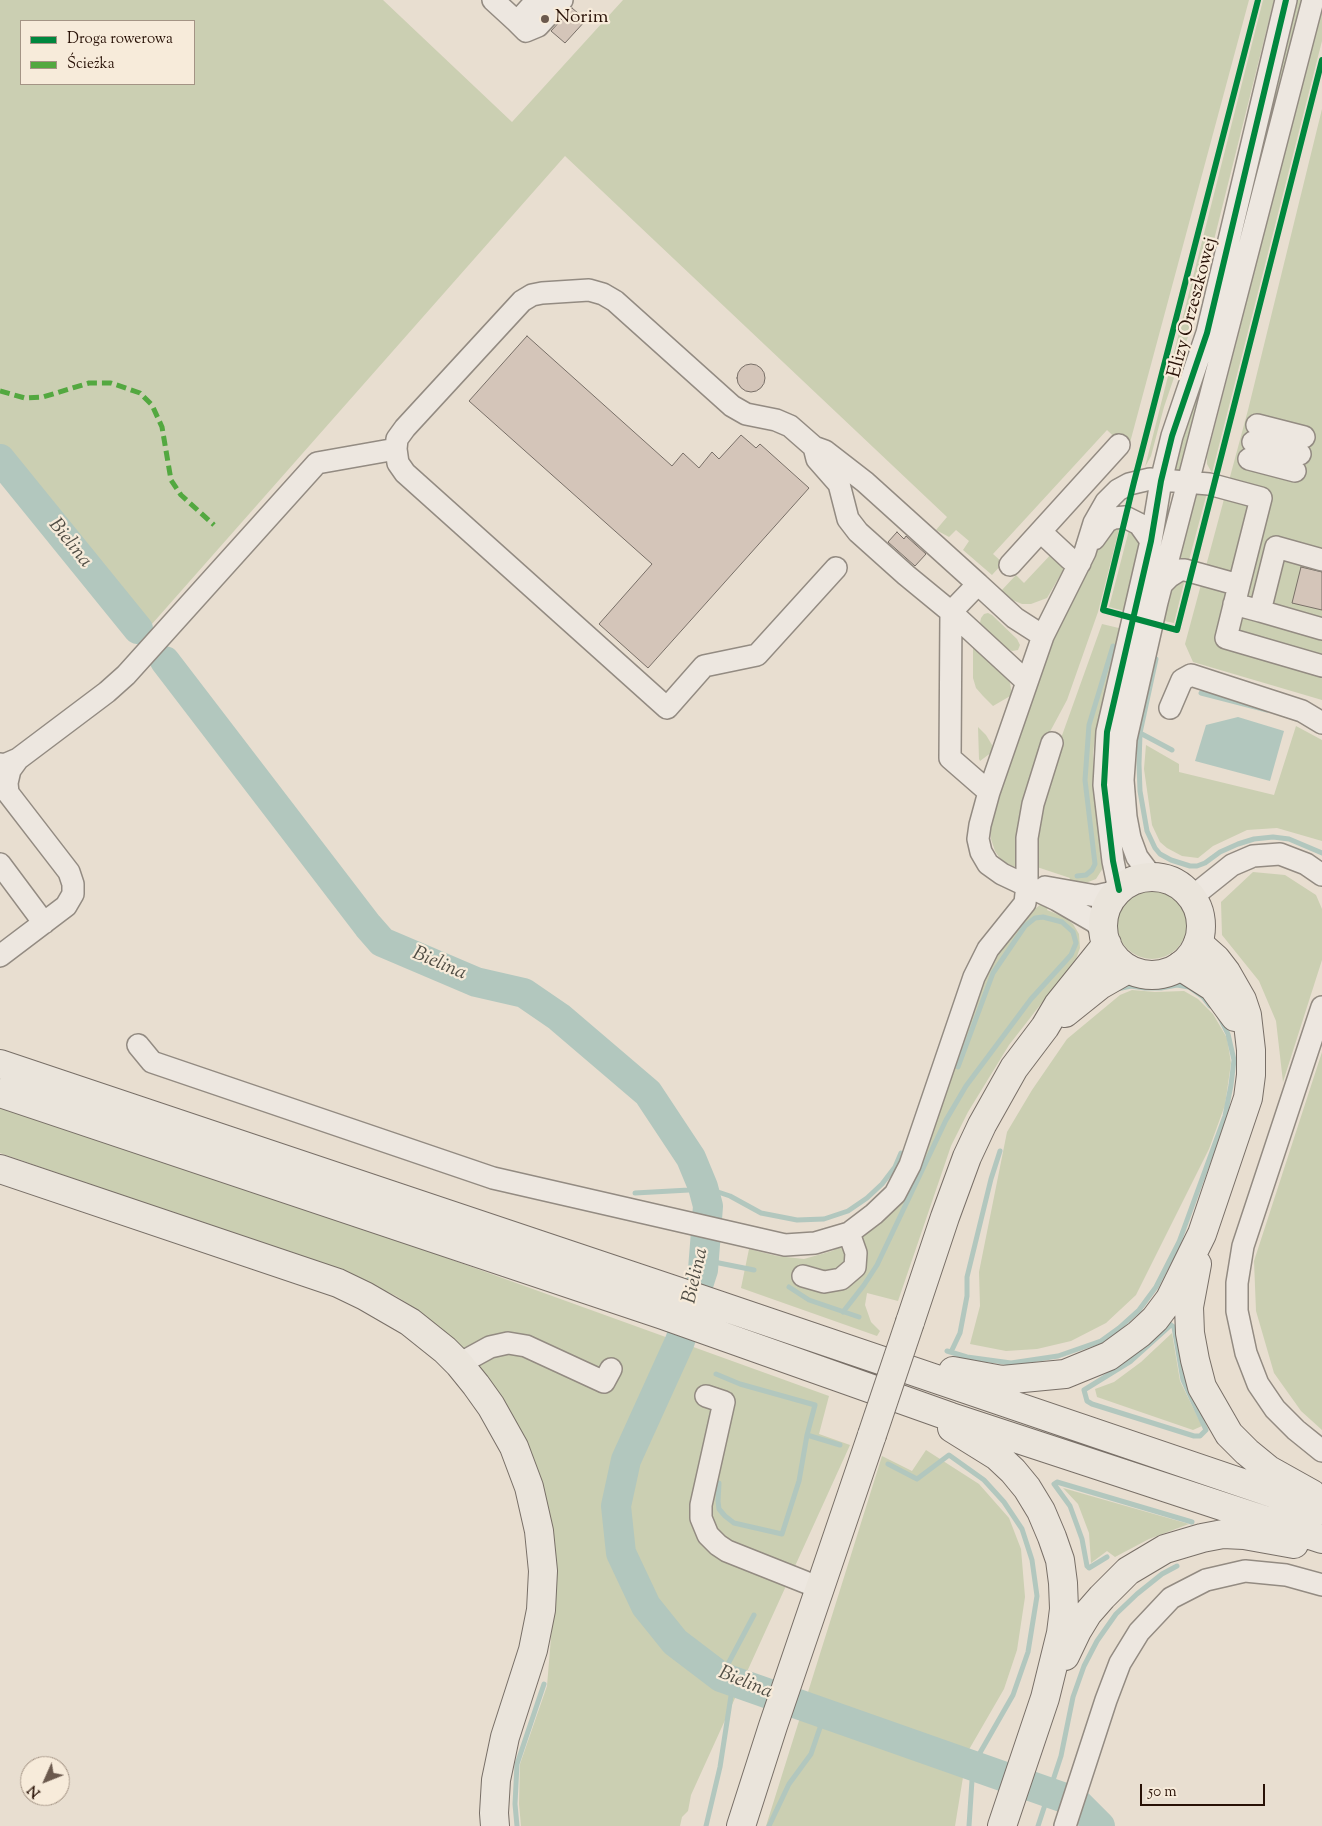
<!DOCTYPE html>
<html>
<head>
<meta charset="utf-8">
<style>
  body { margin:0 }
  #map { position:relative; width:1322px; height:1826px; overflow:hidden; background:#e8ded0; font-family:"Sorts Mill Goudy",serif }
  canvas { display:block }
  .legend { position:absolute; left:20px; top:20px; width:175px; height:65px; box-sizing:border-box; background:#f7ebda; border:1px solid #a49485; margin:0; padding:6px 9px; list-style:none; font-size:15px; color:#281106 }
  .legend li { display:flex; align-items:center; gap:10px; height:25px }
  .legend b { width:25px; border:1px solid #a49485 }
  .north { position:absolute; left:20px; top:1756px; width:50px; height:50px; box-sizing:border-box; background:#f7ebda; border:1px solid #a49485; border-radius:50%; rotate:226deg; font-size:14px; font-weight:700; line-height:20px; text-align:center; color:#281106 }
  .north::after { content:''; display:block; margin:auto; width:18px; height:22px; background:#6b594d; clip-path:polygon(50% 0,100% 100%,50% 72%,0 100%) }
  .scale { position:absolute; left:1140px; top:1784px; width:125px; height:22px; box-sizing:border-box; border:2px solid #281106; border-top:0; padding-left:6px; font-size:15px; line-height:18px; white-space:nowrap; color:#281106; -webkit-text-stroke:4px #f7ebda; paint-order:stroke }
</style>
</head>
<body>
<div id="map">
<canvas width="1322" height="1826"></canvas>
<ul class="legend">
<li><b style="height:6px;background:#00873e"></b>Droga rowerowa</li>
<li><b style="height:6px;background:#53a840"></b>Ścieżka</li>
</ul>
<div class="north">N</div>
<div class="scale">50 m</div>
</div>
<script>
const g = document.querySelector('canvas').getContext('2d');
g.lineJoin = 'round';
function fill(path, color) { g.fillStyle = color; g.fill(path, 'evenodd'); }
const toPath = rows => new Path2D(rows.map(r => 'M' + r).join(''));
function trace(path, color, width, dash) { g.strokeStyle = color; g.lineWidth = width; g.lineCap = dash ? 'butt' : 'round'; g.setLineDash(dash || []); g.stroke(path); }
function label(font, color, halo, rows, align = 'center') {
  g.font = font + ' "Sorts Mill Goudy",serif'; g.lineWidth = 4.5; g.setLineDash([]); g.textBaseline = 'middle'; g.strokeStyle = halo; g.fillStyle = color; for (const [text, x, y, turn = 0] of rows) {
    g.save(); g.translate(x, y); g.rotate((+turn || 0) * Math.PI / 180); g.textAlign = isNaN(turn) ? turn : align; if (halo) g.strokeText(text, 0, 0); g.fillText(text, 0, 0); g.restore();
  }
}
fill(toPath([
  [0,0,383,0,512,122,623,0,1249,0,1128,450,1107,430,993,554,1003,563,992,575,963,550,969,541,956,530,949,537,936,530,947,517,565,156,152,624,134,606,0,452],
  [21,21,194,21,194,84,21,84],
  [1263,0,1274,0,1195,316,1164,407,1151,456,1145,467],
  [1293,0,1302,0,1183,474,1172,478],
  [1322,7,1322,41,1212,473,1207,464,1207,457],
  [1322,109,1322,700,1193,662,1185,644,1248,410],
  [1198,492,1207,493,1189,560,1175,564],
  [1120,526,1098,612,1067,700,1038,754,1018,868,1006,863,999,857,995,851,991,839,990,827,992,817,1048,647,1103,534],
  [1129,530,1138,540,1140,550,1128,612,1109,607],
  [1055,550,1065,567,1047,598,1031,604,1022,604,1012,600,1001,591,1016,575,1024,583],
  [1185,579,1174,623,1159,620,1172,586],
  [988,613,992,615,1017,639,1020,645,1018,650,1012,651,1003,646,984,628,980,623,981,618,984,614],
  [1102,624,1123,629,1096,729,1093,754,1095,796,1104,856,1103,868,1096,879,1083,884,1066,886,1070,878,1037,867,1035,839,1040,809,1060,741],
  [973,646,1007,676,1010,683,1012,695,993,706,983,696,976,688,973,678],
  [1296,726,1322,740,1322,841,1277,828,1247,830,1213,846,1198,858,1182,856,1167,848,1160,842,1152,825,1144,769,1146,745,1179,764,1179,772,1274,795],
  [978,727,986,735,992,745,992,752,980,761,979,759],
  [1253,872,1285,875,1316,895,1322,909,1322,960,1283,1082,1276,1021,1259,981,1222,935,1221,902],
  '1117 924a35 35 0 1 1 70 0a35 35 0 1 1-70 0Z',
  [1049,903,1047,910,1064,917,1073,924,1079,934,1080,948,1076,959,1009,1045,968,1112,951,1146,898,1301,867,1293,865,1305,871,1322,880,1331,877,1336,741,1288,749,1249,777,1256,804,1259,832,1251,860,1236,882,1220,987,972,1002,949,1035,909,1041,904],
  [1132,990,1155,992,1184,991,1198,999,1213,1014,1227,1038,1231,1063,1225,1105,1209,1149,1136,1295,1106,1323,1071,1341,1037,1349,1006,1351,970,1344,980,1306,979,1272,1007,1132,1032,1090,1067,1039,1120,995],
  [1322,1052,1322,1430,1301,1411,1274,1373,1256,1311,1254,1261],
  [0,1108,411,1245,829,1396,819,1434,850,1445,691,1795,688,1811,682,1817,680,1826,521,1826,519,1804,520,1764,547,1686,553,1613,553,1529,542,1480,525,1442,470,1357,453,1339,419,1311,396,1296,342,1271,0,1153],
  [1172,1333,1180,1381,1202,1426,1193,1430,1097,1397,1095,1389,1114,1382,1141,1362],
  [926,1450,979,1484,1009,1518,1021,1549,1025,1597,1017,1650,1004,1689,967,1753,955,1826,766,1826,882,1456,912,1471],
  [1063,1488,1189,1524,1149,1539,1115,1557,1107,1551,1091,1563,1089,1533,1078,1504]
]), '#cbcfb2');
fill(toPath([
  [1238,717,1284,731,1270,781,1195,761,1206,725]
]), '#b2c7be');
trace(toPath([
  [1156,659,1140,733,1139,764,1140,791,1147,831,1155,848,1160,854,1171,860,1190,866,1197,866,1205,863,1220,852,1238,844,1254,839,1273,837,1289,839,1322,853],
  [1201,693,1267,710],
  [1140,733,1172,750],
  [1077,876,1086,875,1092,870,1095,864,1085,780,1089,725,1113,646],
  [1117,989,1131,986,1145,988,1161,988,1177,985,1189,987,1203,997,1210,1006],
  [635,1193,689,1190,703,1187,730,1196,761,1213,797,1220,824,1219,848,1211,867,1198,882,1184,895,1167,901,1153],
  [704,1260,754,1270],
  [789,1287,809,1300,859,1317],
  [843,1312,864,1285,877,1265,946,1120,966,1086,1031,999,1071,955,1076,943,1073,932,1062,922,1043,917,1035,918,1025,926,993,973,958,1067],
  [1171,1325,1174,1327,1183,1380,1206,1430,1200,1436,1194,1436,1092,1404,1087,1401,1084,1390,1131,1361,1171,1325],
  [947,1351,967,1357,1011,1363,1058,1356,1101,1341,1119,1328,1139,1310,1156,1287,1179,1242,1225,1116,1231,1085,1234,1060,1228,1034,1219,1016],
  [951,1352,960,1333,967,1296,967,1277,991,1179,1000,1151],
  [716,1374,740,1384,815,1405,807,1435,799,1481,782,1534,734,1523,725,1516,719,1509,718,1501,719,1483],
  [807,1435,840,1445],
  [888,1464,917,1479,949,1455,984,1480,1004,1502,1022,1529,1032,1560,1037,1596,1028,1652,1013,1695,973,1765,969,1826],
  [1107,1557,1089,1568,1087,1566,1082,1539,1070,1506,1054,1484,1057,1482,1192,1522],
  [721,1677,754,1615],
  [517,1826,515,1804,517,1764,544,1684],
  [706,1826,720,1767,733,1683],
  [769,1826,789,1784,811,1754,825,1713],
  [1038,1826,1061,1756,1073,1697,1084,1666,1097,1641,1116,1614,1137,1594,1162,1574,1177,1566]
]), '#b2c7be', 5);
trace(toPath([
  [0,459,138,629],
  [165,661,368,926,382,942,476,982,524,993,559,1017,648,1093,691,1158,703,1187,708,1206,703,1270,680,1341,626,1460,616,1506,621,1553,646,1606,675,1642,721,1677,1076,1802,1100,1826]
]), '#b2c7be', 30);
const building = toPath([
  [572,8,586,20,565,43,551,31,572,8],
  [527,336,672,466,683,453,699,468,712,452,719,459,741,435,756,448,760,444,809,488,648,668,599,624,652,564,469,401,527,336],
  '737 378a14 14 0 1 1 28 0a14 14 0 1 1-28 0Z',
  [897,532,904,539,906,536,926,554,915,566,888,542,897,532],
  [1301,567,1322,572,1322,610,1292,603,1301,567]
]);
fill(building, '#d4c5b9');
trace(building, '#786f67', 1);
const minor = toPath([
  [493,0,517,22,537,0],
  [517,22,526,31,538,26,562,0],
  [1257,425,1304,437],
  [1253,442,1300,454],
  [814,447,790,426,776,420,746,414,732,406,615,301,603,294,589,290,542,293,532,295,522,301,405,428,397,439,396,449,398,463,405,473,667,708,704,666,757,655,836,568],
  [1249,459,1295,471],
  [1041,532,1070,559,1080,563],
  [1094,539,1107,521,1114,518,1125,517,1139,524,1151,541],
  [1010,565,1119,445],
  [978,584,865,482,825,451,814,447,817,459,839,484,848,519,858,532,906,575,951,612,1027,682],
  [1239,585,1226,638,1322,666],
  [1234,604,1260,611,1276,547,1322,560],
  [1260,611,1322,629],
  [1170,708,1182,680,1191,675,1302,711,1322,723],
  [0,764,4,765,18,759,107,692,126,675,317,463,396,449],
  [989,792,950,758,951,612,978,584,1015,618,1043,636],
  [0,864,44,923],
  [1152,877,1137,857,1130,838,1126,817,1123,780,1126,739,1157,602,1313,0],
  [1045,887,1096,896,1118,891],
  [1119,890,1113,861,1104,785,1107,732,1151,541,1161,481,1172,436,1207,333,1286,0],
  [1192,897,1232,865,1253,856,1280,854,1306,864,1322,875],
  [1103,932,1095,922,1057,900,1002,874,988,864,981,852,978,839,980,825,989,792,1043,636,1085,552,1094,523,1106,502,1118,490,1129,484,1150,479,1209,484,1261,498,1239,585,1185,570,1180,570,1169,577,1161,585],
  [0,956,66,906,73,894,73,884,69,872,8,793,7,783,10,770,18,759],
  [1322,1007,1243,1246,1237,1283,1237,1311,1246,1353,1258,1384,1275,1409,1296,1430,1322,1451],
  [138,1045,152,1062,493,1178,785,1245,815,1243,849,1233,874,1214,895,1194,910,1165,974,977,988,949,1025,903,1027,884,1027,838,1033,804,1052,743],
  [803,1276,824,1282,841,1279,855,1267,856,1253,849,1233],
  [459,1364,490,1347,508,1343,526,1346,604,1382,611,1369],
  [706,1396,724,1402,701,1505,701,1518,708,1535,718,1545,727,1551,820,1588],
  [1065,1826,1106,1700,1120,1663,1139,1632,1171,1598,1206,1580,1245,1571,1286,1575,1322,1585]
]);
const major = toPath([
  '1103 926a49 49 0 1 1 98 0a49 49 0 1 1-98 0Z',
  [1065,1013,1100,985,1128,969],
  [0,1169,338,1283,365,1296,410,1322,445,1350,459,1364,476,1385,491,1406,514,1447,529,1487,539,1531,543,1571,541,1610,533,1650,505,1737,496,1780,494,1813,495,1826],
  [910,1322,945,1217,967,1157,982,1125,1014,1068,1045,1027,1058,1005,1107,944],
  [741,1826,773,1726,872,1435]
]);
const highway = toPath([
  [1180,966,1213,987,1235,1017],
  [0,1064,671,1289,1322,1510],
  [0,1093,663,1315,951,1417,1322,1539],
  [1197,1264,1189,1307,1190,1333,1195,1360,1202,1387,1229,1434,1247,1452,1269,1470,1312,1494],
  [953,1371,1002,1380,1065,1374,1109,1356,1139,1334,1155,1319,1170,1299,1202,1234,1248,1098,1251,1075,1251,1050,1247,1015,1242,1000,1226,972,1216,959,1198,943],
  [952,1428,997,1456,1013,1471,1027,1488,1041,1511,1052,1537,1060,1560,1063,1583,1064,1609,1061,1633,1045,1698,1002,1826],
  [1065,1656,1077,1631,1088,1613,1102,1597,1128,1571,1165,1549,1202,1538,1223,1534,1244,1535,1294,1544]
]);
trace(minor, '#938b82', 24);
trace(major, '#786f67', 30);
trace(highway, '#786f67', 30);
trace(minor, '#ede7e0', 21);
trace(major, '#eae4db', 28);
trace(highway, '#eae4db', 28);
const majorBridge = toPath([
  [872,1435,910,1322]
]);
trace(majorBridge, '#786f67', 30, []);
trace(majorBridge, '#eae4db', 28);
trace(toPath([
  [0,391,25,398,43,397,89,383,111,383,140,393,152,405,162,427,171,480,181,495,214,525]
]), '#53a840', 5, [10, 5]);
trace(toPath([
  [1258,0,1134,482,1103,610,1177,630,1322,60],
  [1119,890,1113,861,1104,785,1107,732,1151,541,1161,481,1172,436,1207,333,1286,0]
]), '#00873e', 6);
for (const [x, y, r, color] of [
  [545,19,5,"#6b594d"]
]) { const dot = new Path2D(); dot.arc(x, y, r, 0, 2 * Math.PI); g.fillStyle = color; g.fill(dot); trace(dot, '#f7ebda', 2); }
label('19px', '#281106', '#f7ebda', [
  ["Norim",555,19]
], 'left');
label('19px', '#281106', '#f7ebda', [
  ["Elizy Orzeszkowej",1194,308,-75]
]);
label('italic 20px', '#504d44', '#f7ebda', [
  ["Bielina",69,544,51],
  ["Bielina",439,965,23],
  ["Bielina",697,1276,-77],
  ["Bielina",745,1684,22]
]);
</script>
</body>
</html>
